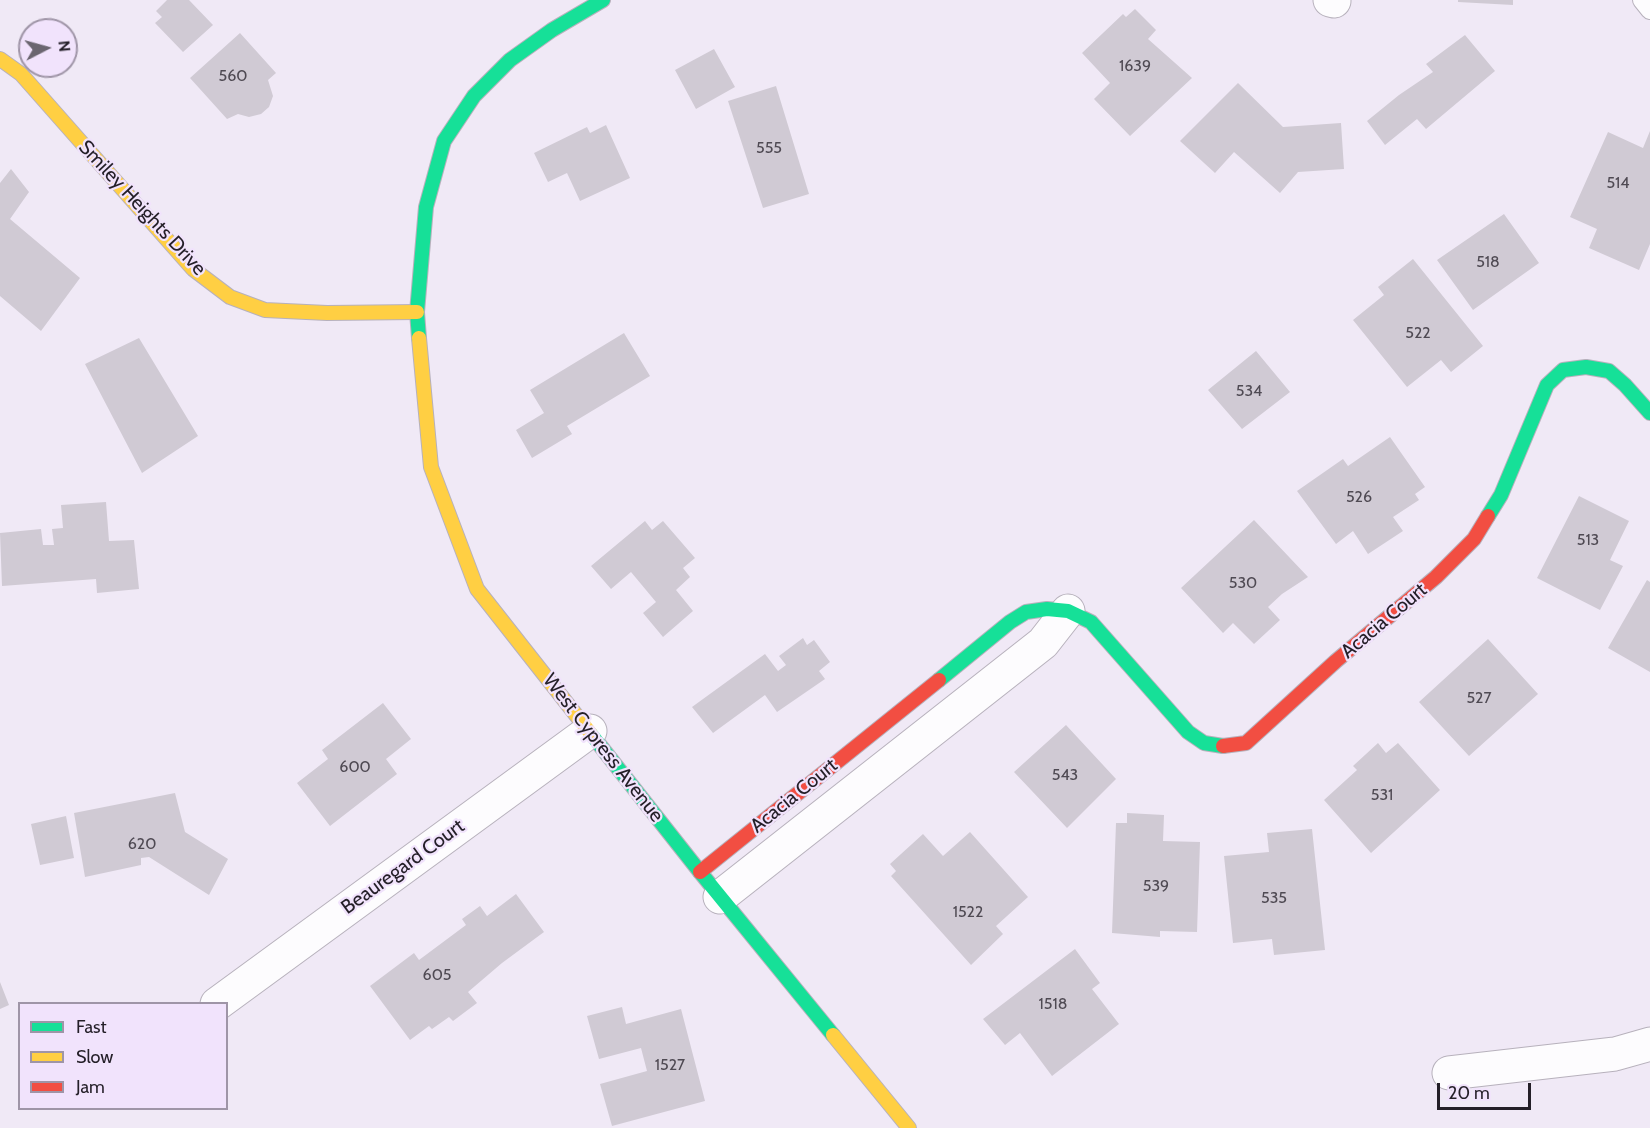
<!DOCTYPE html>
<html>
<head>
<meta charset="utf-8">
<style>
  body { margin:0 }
  #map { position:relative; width:1650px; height:1128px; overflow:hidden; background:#f0e9f6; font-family:Cabin,sans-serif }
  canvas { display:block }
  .legend { position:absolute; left:18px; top:1002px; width:210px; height:108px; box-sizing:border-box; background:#f1e3fc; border:2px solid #9f95a7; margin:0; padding:8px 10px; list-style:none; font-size:18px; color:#241f28 }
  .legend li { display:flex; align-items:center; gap:12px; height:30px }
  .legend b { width:30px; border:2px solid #9f95a7 }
  .north { position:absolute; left:18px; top:18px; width:60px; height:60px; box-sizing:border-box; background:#f1e3fc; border:2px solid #9f95a7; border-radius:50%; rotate:84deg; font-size:16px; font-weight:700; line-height:24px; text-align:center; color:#241f28 }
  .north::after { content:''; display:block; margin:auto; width:21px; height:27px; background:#6b6670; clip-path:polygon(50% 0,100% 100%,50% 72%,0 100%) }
  .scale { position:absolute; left:1437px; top:1083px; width:94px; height:27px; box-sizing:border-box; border:3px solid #241f28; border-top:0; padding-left:8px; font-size:18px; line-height:21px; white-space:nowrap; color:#241f28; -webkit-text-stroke:4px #f1e3fc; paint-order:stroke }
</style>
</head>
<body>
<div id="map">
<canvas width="1650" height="1128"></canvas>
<ul class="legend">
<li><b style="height:8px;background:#16e098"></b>Fast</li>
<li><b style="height:8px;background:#ffcf43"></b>Slow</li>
<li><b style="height:8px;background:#f24e42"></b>Jam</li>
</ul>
<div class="north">N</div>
<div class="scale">20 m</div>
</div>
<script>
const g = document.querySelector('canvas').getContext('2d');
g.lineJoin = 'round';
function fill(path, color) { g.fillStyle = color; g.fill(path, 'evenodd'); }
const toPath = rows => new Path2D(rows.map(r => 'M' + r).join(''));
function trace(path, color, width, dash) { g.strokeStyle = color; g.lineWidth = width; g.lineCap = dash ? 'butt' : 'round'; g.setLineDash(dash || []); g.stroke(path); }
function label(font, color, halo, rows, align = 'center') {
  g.font = font + ' Cabin,sans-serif'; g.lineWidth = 4.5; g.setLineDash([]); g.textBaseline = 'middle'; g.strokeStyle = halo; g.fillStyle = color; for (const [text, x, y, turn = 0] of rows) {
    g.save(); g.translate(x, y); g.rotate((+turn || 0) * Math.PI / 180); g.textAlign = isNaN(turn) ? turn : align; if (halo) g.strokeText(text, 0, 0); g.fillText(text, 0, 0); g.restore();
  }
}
fill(toPath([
  [167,0,189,0,213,25,183,52,155,23,162,17,156,11],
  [1458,0,1513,0,1513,5,1458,2],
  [1135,9,1156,30,1148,39,1192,78,1130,136,1094,99,1110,83,1082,53,1123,14,1126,17],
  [240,33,276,73,268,80,273,96,269,107,261,114,249,117,238,114,227,119,190,78],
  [1465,35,1495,71,1426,129,1417,119,1385,145,1367,121,1399,95,1433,72,1426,64],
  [714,49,735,87,696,109,675,70],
  [1238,83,1283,127,1341,123,1344,169,1298,172,1280,193,1234,152,1215,173,1180,141],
  [776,86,809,194,763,208,728,101],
  [606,125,630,178,580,201,567,173,548,182,534,153,587,127,590,133],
  [1650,131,1650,244,1639,270,1589,248,1597,229,1570,217,1608,132,1643,148],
  [11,169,29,192,10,219,80,278,41,331,0,296,0,183],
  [1504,214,1539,263,1473,310,1437,260],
  [1413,259,1483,346,1451,372,1441,360,1407,387,1353,320,1384,295,1378,287],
  [624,333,650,376,567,426,572,434,532,458,516,430,544,413,530,390],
  [139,338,198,436,142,473,85,364],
  [1256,351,1290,392,1242,429,1208,390],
  [1390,437,1425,487,1415,494,1419,500,1393,517,1403,531,1368,554,1353,531,1336,544,1297,491,1343,459,1348,466],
  [1579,496,1629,521,1610,560,1623,566,1600,610,1537,578],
  [106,502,109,541,134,540,139,589,97,593,96,579,2,586,0,533,41,529,43,545,54,545,52,529,63,528,61,505],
  [1254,520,1308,577,1282,594,1268,607,1280,620,1254,644,1233,623,1223,633,1181,588],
  [645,521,652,530,663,521,695,558,683,568,690,577,676,590,693,611,663,637,643,613,656,602,631,572,611,589,591,566],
  [1647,580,1650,582,1650,672,1608,648],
  [803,638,807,645,814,640,830,662,819,671,825,679,777,712,765,695,713,733,692,707,765,654,778,671,786,665,779,656],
  [1488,639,1538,694,1469,756,1419,702],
  [383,703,411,739,386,759,397,774,330,826,297,783,328,759,322,750],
  [1066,725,1116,779,1067,828,1014,772],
  [1378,743,1386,753,1398,743,1440,790,1371,853,1324,800,1357,770,1353,766],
  [175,793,185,832,228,859,209,895,149,857,141,858,141,865,85,877,74,813],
  [1127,813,1164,815,1163,841,1200,842,1197,932,1160,931,1160,937,1112,933,1116,823,1127,823],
  [66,816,74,858,40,865,31,824],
  [1312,829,1325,950,1274,955,1272,939,1233,943,1224,856,1269,852,1267,833],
  [970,832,1028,897,996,926,1003,934,971,965,891,876,896,871,890,864,923,834,943,856],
  [516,894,544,932,502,963,468,992,477,1003,453,1021,449,1017,432,1029,429,1026,410,1040,370,986,414,953,419,960,466,925,462,919,480,906,487,916],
  [1075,949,1100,983,1092,989,1119,1024,1052,1076,1020,1033,1005,1045,983,1019],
  [0,982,9,1005,0,1009],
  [622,1007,626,1024,681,1009,705,1101,612,1126,600,1084,647,1071,641,1048,599,1059,587,1016]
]), '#d0cad4');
const lane = toPath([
  [1642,0,1650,10]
]);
const street = toPath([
  [1330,0,1334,1],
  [720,897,1043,643,1068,611],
  [217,1004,590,731],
  [1449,1073,1615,1054,1650,1044]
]);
const fast = toPath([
  [419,338,417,312,426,207,444,141,474,96,510,60,552,30,603,0],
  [1488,516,1501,495,1547,385,1563,370,1586,367,1609,371,1625,385,1650,413],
  [939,680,1010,622,1026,612,1047,609,1068,611,1091,622,1188,732,1204,743,1223,746],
  [591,734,700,872,833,1035]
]);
const slow = toPath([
  [0,59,21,74,193,269,230,297,265,310,327,313,417,312],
  [419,338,431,467,477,589,591,734],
  [833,1035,909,1128]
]);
const jam = toPath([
  [1223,746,1246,743,1336,661,1436,577,1474,539,1488,516],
  [700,872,939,680]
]);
trace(lane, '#b7b1bc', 20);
trace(street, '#b7b1bc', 35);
trace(fast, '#b7b1bc', 16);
trace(slow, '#b7b1bc', 16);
trace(jam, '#b7b1bc', 16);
trace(lane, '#fdfcfe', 18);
trace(street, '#fdfcfe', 33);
trace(fast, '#16e098', 14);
trace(slow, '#ffcf43', 14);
trace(jam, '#f24e42', 14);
label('16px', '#4f4a53', null, [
  ["1639",1135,66],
  ["560",233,76],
  ["555",769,148],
  ["514",1618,183],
  ["518",1488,262],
  ["522",1418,333],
  ["534",1249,391],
  ["526",1359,497],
  ["513",1588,540],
  ["530",1243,583],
  ["527",1479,698],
  ["600",355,767],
  ["543",1065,775],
  ["531",1382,795],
  ["620",142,844],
  ["539",1156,886],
  ["535",1274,898],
  ["1522",968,912],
  ["605",437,975],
  ["1518",1053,1004],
  ["1527",670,1065]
]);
label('20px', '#241f28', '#f1e3fc', [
  ["Smiley Heights Drive",142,208,47],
  ["Acacia Court",1384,621,-40],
  ["West Cypress Avenue",603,748,52],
  ["Acacia Court",794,796,-39],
  ["Beauregard Court",403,867,-36]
]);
</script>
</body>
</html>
